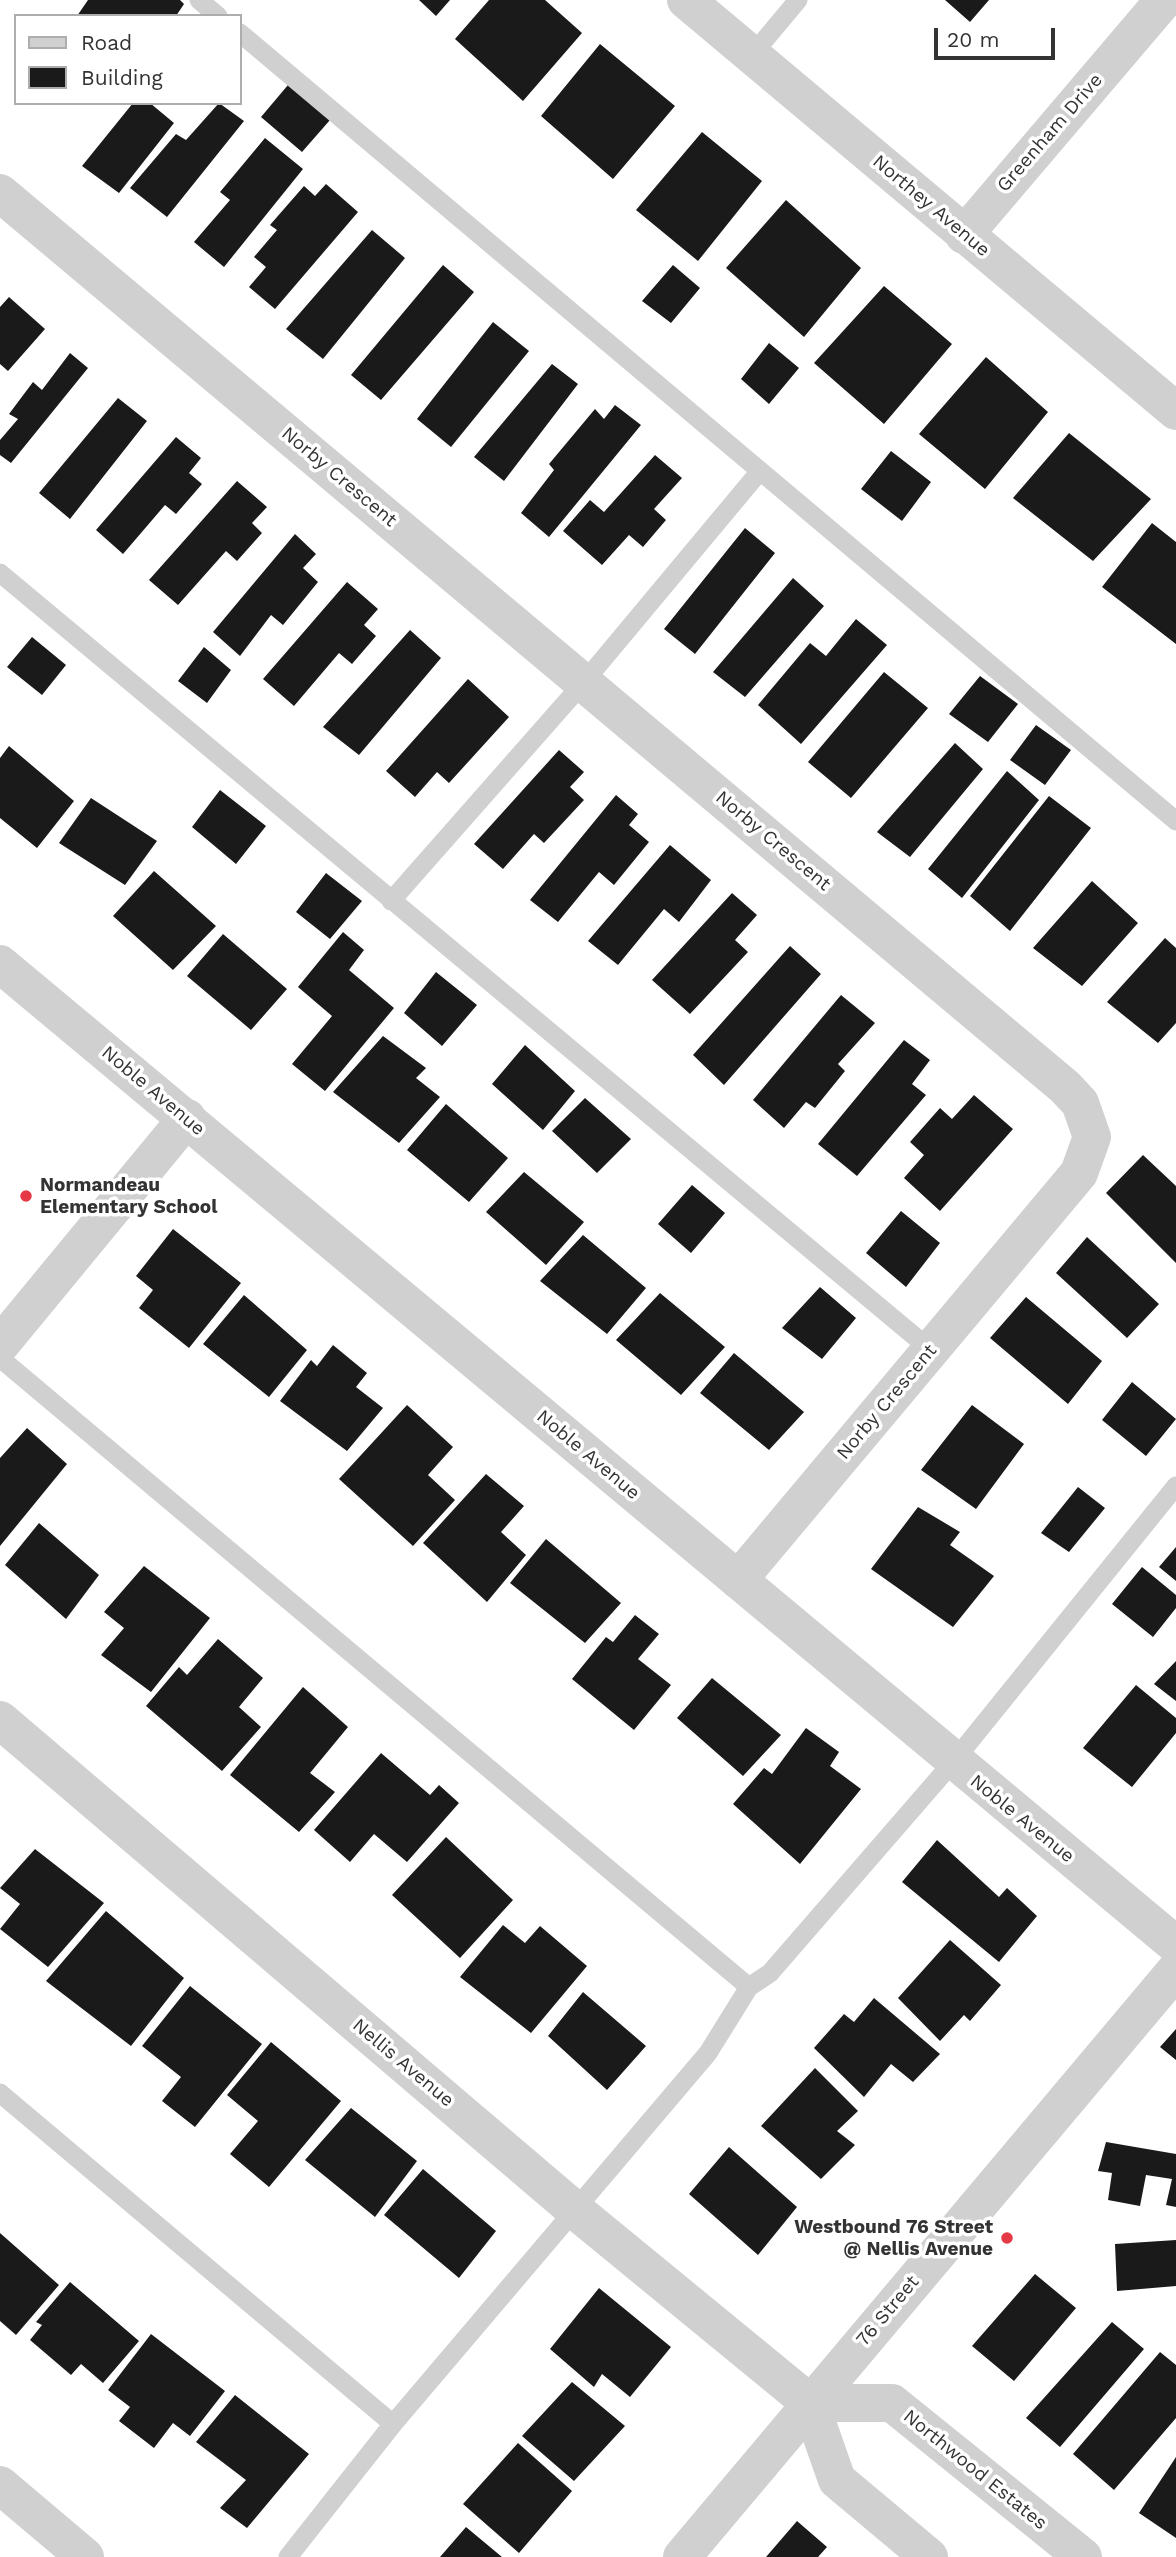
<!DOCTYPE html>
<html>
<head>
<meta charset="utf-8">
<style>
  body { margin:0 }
  #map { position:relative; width:1176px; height:2557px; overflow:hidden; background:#fff; font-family:"Work Sans",sans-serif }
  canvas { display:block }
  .legend { position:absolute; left:14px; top:14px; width:228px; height:91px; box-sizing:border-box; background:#fff; border:2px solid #adadad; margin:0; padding:9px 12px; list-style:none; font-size:21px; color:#333 }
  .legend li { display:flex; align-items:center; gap:14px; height:35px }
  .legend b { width:35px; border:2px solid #adadad }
  .scale { position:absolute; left:934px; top:28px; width:121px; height:32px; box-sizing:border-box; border:4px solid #333; border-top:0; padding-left:9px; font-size:21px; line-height:24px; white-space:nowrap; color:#333; -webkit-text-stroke:5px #fff; paint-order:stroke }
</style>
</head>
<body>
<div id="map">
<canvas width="1176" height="2557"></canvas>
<ul class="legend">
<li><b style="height:9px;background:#d0d0d0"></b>Road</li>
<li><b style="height:19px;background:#1a1a1a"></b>Building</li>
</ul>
<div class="scale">20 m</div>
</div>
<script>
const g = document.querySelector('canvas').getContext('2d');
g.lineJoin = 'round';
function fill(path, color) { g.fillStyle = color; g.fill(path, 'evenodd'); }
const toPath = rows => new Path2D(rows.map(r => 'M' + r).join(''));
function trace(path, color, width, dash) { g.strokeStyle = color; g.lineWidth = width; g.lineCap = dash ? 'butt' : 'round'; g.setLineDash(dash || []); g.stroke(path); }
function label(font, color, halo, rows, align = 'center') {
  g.font = font + ' "Work Sans",sans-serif'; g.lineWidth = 7; g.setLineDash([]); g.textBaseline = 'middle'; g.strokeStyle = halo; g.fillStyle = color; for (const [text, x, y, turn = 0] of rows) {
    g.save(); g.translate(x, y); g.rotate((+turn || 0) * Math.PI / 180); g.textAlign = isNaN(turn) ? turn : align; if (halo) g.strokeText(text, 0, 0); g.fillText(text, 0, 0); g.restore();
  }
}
fill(toPath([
  [88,0,180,0,184,4,176,16,77,16],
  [419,0,450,0,436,16],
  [489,0,545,0,582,33,523,101,455,39],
  [945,0,989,0,970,22],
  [600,44,675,106,613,179,541,116],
  [288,85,330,120,302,152,261,117],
  [133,103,150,103,174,123,119,193,82,166],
  [219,103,244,121,167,217,130,188,176,134,186,140],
  [702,132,762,181,698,261,636,210],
  [265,138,303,169,224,267,194,242,230,200,220,192],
  [326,184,358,212,275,309,249,287,266,267,254,257,277,230,270,225,304,186,315,196],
  [786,200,861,268,804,337,726,268],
  [372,230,405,258,323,359,286,329],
  [443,265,474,292,381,400,351,375],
  [673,265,700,288,671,323,642,301],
  [884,286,952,344,884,424,814,363],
  [9,297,45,329,8,371,0,364,0,307],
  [493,322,529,351,451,447,417,419],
  [769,343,799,368,769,404,741,379],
  [70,353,88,368,11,463,0,455,0,440,18,419,9,414,33,382,42,390],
  [986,357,1048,412,985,489,919,434],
  [552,364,578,384,504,481,474,457],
  [118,398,147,421,70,519,39,493],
  [615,405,641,425,549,537,521,513,554,470,549,464,595,409,604,419],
  [1069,433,1151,499,1093,561,1013,498],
  [176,437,201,458,189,473,202,484,176,514,165,505,123,554,96,530],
  [891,451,931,482,902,521,861,489],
  [655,455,682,478,654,509,666,520,643,547,629,535,602,565,563,531,590,500,604,512],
  [237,481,267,507,252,523,262,533,237,561,226,551,178,605,149,580],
  [1152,523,1176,542,1176,644,1102,587],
  [745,528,775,553,695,654,664,629],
  [295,534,316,554,303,568,318,582,283,625,271,615,240,656,213,632],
  [793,578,824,606,745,697,713,672],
  [347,582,378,609,364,625,376,636,352,664,339,653,294,706,263,679],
  [856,619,887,645,801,744,758,705,810,643,826,656],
  [410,630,441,658,359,755,323,727],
  [32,637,66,665,42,695,7,667],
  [204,647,231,670,207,703,178,681],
  [884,672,928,708,851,798,808,762],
  [980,676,1018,704,988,742,949,714],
  [468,679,509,717,449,783,437,772,415,797,386,771],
  [1036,725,1071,750,1045,785,1010,760],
  [955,743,983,769,910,857,877,832],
  [9,746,74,801,37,848,0,818,0,758],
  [559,750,584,772,570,787,584,800,544,843,534,834,503,869,474,844],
  [1007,771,1039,800,962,898,928,869],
  [220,790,266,826,236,864,192,827],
  [616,795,638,814,629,825,649,842,614,885,599,872,558,922,530,900],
  [1049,796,1091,828,1010,931,970,896],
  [91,798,157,841,125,885,59,843],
  [670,845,711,880,679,922,664,909,618,965,588,941],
  [154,871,216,926,173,970,113,916],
  [326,873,362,901,330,939,296,912],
  [1092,881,1138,923,1082,986,1033,948],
  [732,893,757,915,735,940,748,952,690,1014,652,980],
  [343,932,364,950,349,970,394,1008,325,1091,292,1064,332,1016,298,987],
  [223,934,287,989,251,1030,187,976],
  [1165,938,1176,948,1176,1023,1158,1043,1107,1002],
  [790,946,821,974,724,1085,693,1055],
  [436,972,477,1005,442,1046,404,1013],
  [841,995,875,1023,838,1064,845,1071,815,1108,806,1102,784,1128,753,1100],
  [383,1036,426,1068,416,1078,440,1097,399,1143,333,1092],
  [904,1040,930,1060,912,1084,926,1095,857,1176,818,1144],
  [525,1045,575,1091,543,1130,492,1084],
  [974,1095,1013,1129,940,1211,904,1178,924,1155,910,1142,940,1108,952,1119],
  [585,1098,631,1139,597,1173,552,1131],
  [446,1104,508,1158,469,1202,407,1150],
  [1143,1155,1176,1186,1176,1263,1106,1193],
  [524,1172,584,1222,546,1265,486,1212],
  [692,1185,725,1213,691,1253,658,1224],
  [901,1211,940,1243,906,1287,866,1253],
  [173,1229,241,1283,189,1348,139,1308,153,1290,136,1276],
  [583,1235,646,1288,607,1334,540,1281],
  [1087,1237,1159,1304,1127,1338,1056,1273],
  [820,1287,856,1318,822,1359,782,1328],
  [660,1293,725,1347,681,1395,616,1340],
  [244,1295,307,1350,269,1397,203,1344],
  [1026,1297,1102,1361,1068,1404,990,1338],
  [333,1345,367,1373,356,1387,383,1408,347,1451,280,1401,311,1360,317,1366],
  [734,1353,804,1412,769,1450,700,1393],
  [1132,1382,1176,1419,1146,1456,1102,1420],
  [407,1405,453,1447,428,1475,455,1500,413,1546,339,1479],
  [972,1405,1024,1444,976,1509,921,1470],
  [27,1428,67,1464,0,1546,0,1458],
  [486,1474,524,1506,501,1532,526,1555,487,1602,423,1543],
  [1078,1487,1105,1508,1069,1552,1041,1533],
  [918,1507,960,1532,950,1545,994,1576,953,1627,871,1569],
  [39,1523,99,1575,66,1619,5,1565],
  [546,1539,621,1603,585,1643,510,1583],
  [1176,1547,1176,1581,1159,1567],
  [144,1566,210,1618,151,1692,101,1655,124,1628,104,1612],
  [1142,1567,1176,1595,1176,1608,1153,1637,1112,1604],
  [635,1615,659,1634,638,1659,671,1685,634,1730,572,1679,606,1637,613,1642],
  [218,1639,263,1678,239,1707,261,1727,222,1771,146,1706,179,1667,187,1675],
  [1176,1661,1176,1701,1154,1684],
  [712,1678,781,1735,743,1776,677,1718],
  [1136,1685,1176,1718,1176,1733,1132,1787,1083,1748],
  [303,1687,348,1727,310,1773,335,1792,299,1832,230,1775],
  [806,1728,839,1752,830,1766,861,1789,800,1864,733,1804,764,1768,772,1774],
  [381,1753,430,1795,439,1785,459,1803,407,1862,374,1834,350,1862,314,1830],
  [446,1837,513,1900,460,1958,392,1895],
  [937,1840,999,1897,1007,1888,1037,1916,999,1962,902,1882],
  [35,1849,104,1903,48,1967,0,1929,20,1904,0,1888],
  [106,1911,184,1978,131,2046,46,1981],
  [503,1925,525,1943,540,1926,587,1966,531,2033,460,1977],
  [950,1940,1001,1985,970,2021,964,2015,940,2041,898,1998],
  [190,1986,262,2044,195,2127,162,2101,181,2077,142,2046],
  [583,1992,646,2046,607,2090,548,2036],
  [874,1998,940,2054,913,2082,891,2064,864,2097,814,2048,844,2014,854,2022],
  [1176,2029,1176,2060,1160,2047],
  [271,2042,341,2101,269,2187,230,2154,258,2121,227,2095],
  [815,2068,858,2111,837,2131,855,2145,821,2179,761,2126],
  [351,2108,417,2161,375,2217,305,2160],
  [1106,2142,1176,2154,1176,2207,1166,2205,1172,2179,1146,2175,1140,2206,1108,2200,1112,2173,1098,2171],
  [729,2147,797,2207,758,2255,689,2194],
  [423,2169,496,2231,459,2278,384,2215],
  [0,2233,59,2285,16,2335,0,2321],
  [1176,2240,1176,2286,1117,2291,1115,2244],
  [1035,2274,1076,2308,1014,2381,972,2346],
  [70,2282,139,2341,103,2383,81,2364,71,2375,30,2340,42,2325,36,2322],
  [599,2288,671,2347,630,2397,602,2374,594,2387,550,2349],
  [1112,2322,1144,2349,1060,2447,1026,2418],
  [151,2334,225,2391,190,2436,173,2423,154,2448,119,2421,130,2407,108,2390],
  [1160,2352,1176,2365,1176,2418,1114,2490,1073,2454],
  [572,2382,625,2426,574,2481,522,2436],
  [235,2395,309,2454,247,2528,220,2508,246,2480,196,2442],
  [518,2443,572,2491,519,2553,463,2504],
  [1176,2457,1176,2538,1139,2513],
  [797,2521,827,2547,818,2557,766,2557],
  [466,2527,502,2557,440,2557]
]), '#1a1a1a');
trace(toPath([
  [199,0,218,16],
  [240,33,1176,821],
  [752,55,798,0],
  [0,573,931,1350],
  [391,901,584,682,760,471],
  [0,1358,749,1987],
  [0,2093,393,2424],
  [288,2557,393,2424,708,2053,749,1987,770,1973,953,1762,1176,1486]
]), '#d0d0d0', 19);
trace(toPath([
  [0,193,1065,1087,1080,1103,1092,1137,1079,1173,738,1580],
  [964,235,1164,0],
  [0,964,1176,1945],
  [0,1345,187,1118],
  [0,1720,576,2211,810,2403],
  [810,2403,892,2403,1083,2557],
  [810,2403,837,2480,929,2557],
  [0,2485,85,2557]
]), '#d0d0d0', 38);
trace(toPath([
  [686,0,1176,411],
  [682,2557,1176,1970]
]), '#d0d0d0', 38);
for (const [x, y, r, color] of [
  [26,1196,7,"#e63946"],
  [1007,2238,7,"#e63946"]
]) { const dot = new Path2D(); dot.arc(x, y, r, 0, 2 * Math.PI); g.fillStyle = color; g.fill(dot); trace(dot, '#fff', 2.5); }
label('19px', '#333', '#fff', [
  ["Greenham Drive",1050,133,-49],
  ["Northey Avenue",931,206,40],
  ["Norby Crescent",339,477,40],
  ["Norby Crescent",773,841,40],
  ["Noble Avenue",153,1091,40],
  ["Norby Crescent",887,1402,-50],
  ["Noble Avenue",588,1455,40],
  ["Noble Avenue",1022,1819,39],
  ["Nellis Avenue",403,2063,40],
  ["76 Street",888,2311,-50],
  ["Northwood Estates",975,2470,39]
]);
label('bold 19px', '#333', '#fff', [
  ["Normandeau",40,1185],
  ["Elementary School",40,1207],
  ["Westbound 76 Street",993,2227,"right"],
  ["@ Nellis Avenue",993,2249,"right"]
], 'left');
</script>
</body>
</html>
